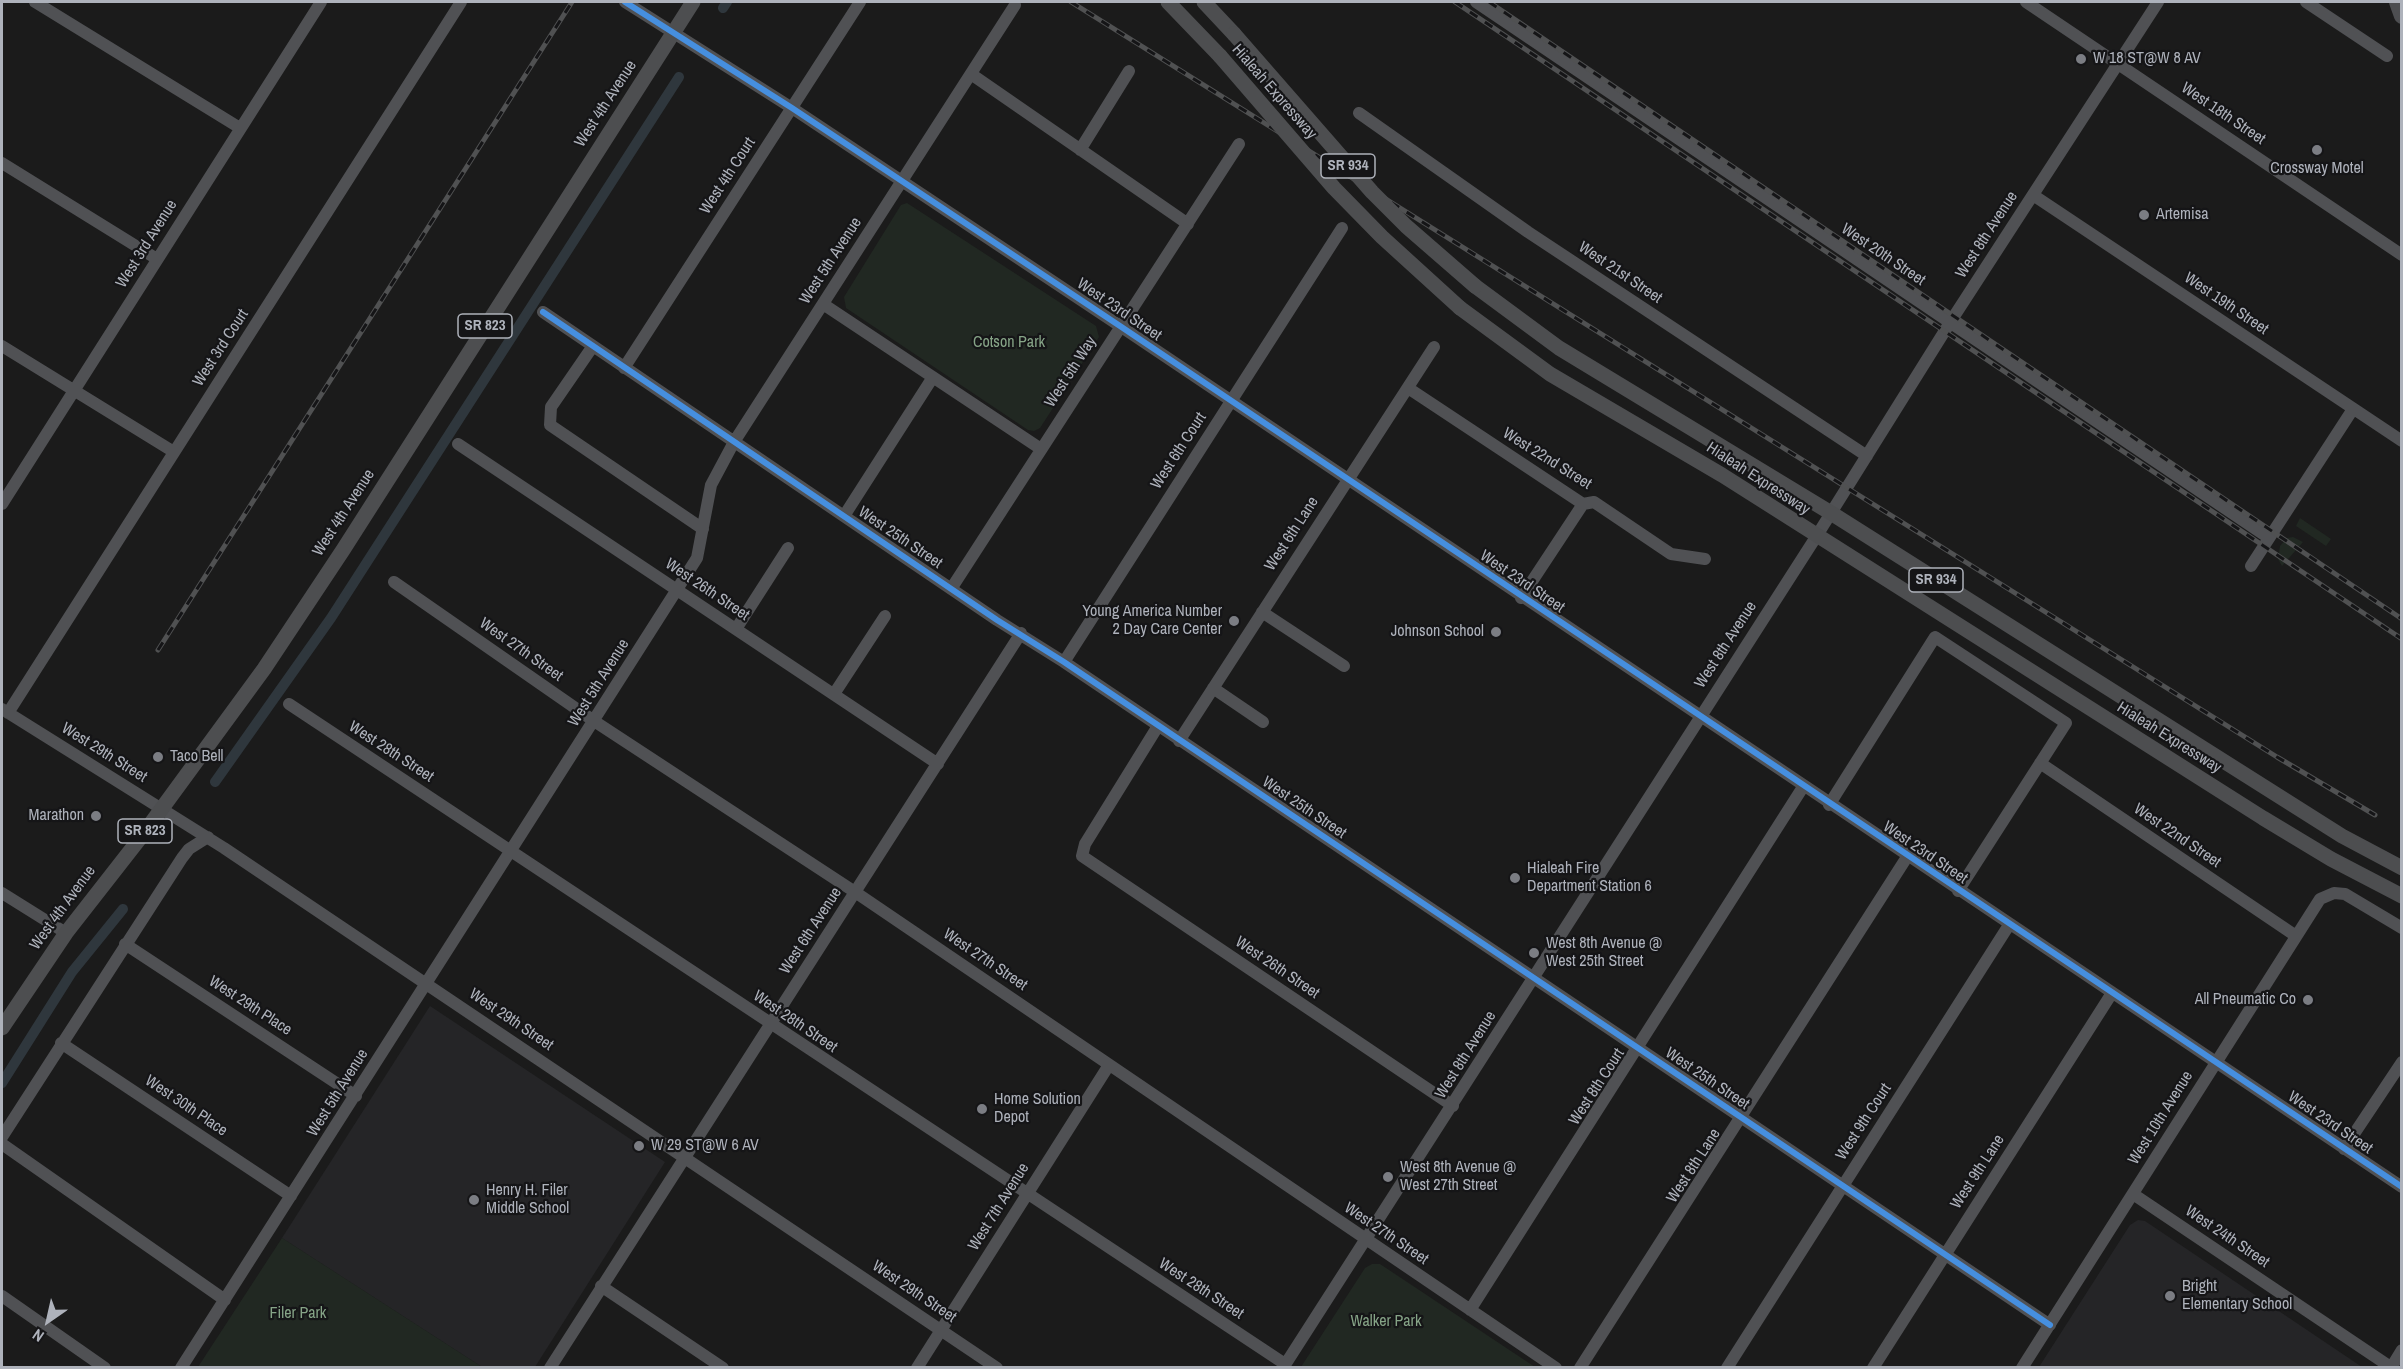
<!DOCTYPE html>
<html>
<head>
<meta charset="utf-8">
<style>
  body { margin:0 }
  #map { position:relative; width:2403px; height:1369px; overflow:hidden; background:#1b1b1b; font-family:"Archivo Narrow",sans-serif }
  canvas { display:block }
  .frame { position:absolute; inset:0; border:3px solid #aeb2bb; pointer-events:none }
  .north { position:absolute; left:18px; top:1291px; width:60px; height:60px; -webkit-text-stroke:4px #151517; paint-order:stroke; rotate:214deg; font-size:16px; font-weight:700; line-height:24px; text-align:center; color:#aeb2bb }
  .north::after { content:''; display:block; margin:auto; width:21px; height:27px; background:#aeb2bb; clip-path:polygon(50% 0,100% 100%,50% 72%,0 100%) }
</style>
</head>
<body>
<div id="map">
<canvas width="2403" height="1369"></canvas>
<div class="frame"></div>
<div class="north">N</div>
</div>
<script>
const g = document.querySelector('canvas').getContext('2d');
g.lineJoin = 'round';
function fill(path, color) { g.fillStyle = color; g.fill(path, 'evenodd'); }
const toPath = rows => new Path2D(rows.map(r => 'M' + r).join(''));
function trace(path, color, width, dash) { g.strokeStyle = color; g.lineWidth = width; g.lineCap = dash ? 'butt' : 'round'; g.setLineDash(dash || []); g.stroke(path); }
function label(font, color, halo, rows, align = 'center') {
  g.font = font + ' "Archivo Narrow",sans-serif'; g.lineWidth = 4.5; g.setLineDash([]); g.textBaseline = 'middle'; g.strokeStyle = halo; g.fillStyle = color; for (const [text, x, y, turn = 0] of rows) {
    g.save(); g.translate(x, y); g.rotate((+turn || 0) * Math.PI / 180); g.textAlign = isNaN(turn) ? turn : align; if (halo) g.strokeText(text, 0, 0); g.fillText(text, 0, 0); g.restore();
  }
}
fill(toPath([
  [430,1006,665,1162,535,1367,482,1367,282,1238],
  [2138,1220,2145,1221,2362,1367,2039,1367,2130,1225]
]), '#252527');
fill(toPath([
  [907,203,1096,326,1099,337,1040,428,1034,431,1028,430,846,308,844,297,901,205],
  [2300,518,2331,539,2326,546,2296,526],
  [2293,537,2303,542,2282,566,2278,559,2280,546,2287,538],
  [282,1238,482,1367,198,1367],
  [1372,1264,1380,1264,1535,1367,1301,1367,1365,1268]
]), '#212822');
trace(toPath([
  [723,8,727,2],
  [215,782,331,618,679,77],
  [2,1083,72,972,123,909]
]), '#2f373d', 10);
trace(toPath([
  [35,2,240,128],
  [625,2,792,108,1120,326,2402,1187],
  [1476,2,2269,538],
  [2026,2,2402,255],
  [2306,2,2387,56],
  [971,74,1188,224],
  [1359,113,1528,232,1867,456],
  [1080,150,1129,71],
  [2,163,157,259],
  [2033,195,2402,441],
  [823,304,1041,449],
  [543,312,997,620,1064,662,2050,1325],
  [2,346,174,452],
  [593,346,551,407,550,425,703,529],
  [624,368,860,2],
  [1408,388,1583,504,1594,502,1671,554,1705,559],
  [458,444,938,764],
  [2,504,321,2],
  [844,516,933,377],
  [2251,566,2353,409],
  [394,582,594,721,855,892,1556,1368],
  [951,589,1239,144],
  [1521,598,1583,504],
  [1262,612,1344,666],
  [736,629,788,548],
  [1064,662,1342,228],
  [1213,688,1263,722],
  [834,694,885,616],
  [289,704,1285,1364],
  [2,709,224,848,997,1368],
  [8,713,461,2],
  [1158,726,1085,844,1082,856,1453,1106],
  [1179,741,1434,347],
  [2040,763,2296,936],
  [1829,805,1935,637,2066,723,1958,891],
  [2,893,66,933],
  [125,944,356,1096],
  [61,1043,291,1196],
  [2,1137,182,858,189,849,208,837],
  [2,1144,225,1300],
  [2344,1149,2402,1062],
  [2133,1194,2392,1368],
  [601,1286,723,1368],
  [2,1296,105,1368],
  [1470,1310,1803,787],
  [181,1368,697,558,711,485,734,442,1015,5],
  [550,1368,1021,633],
  [917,1368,1109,1065],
  [1283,1368,1816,537,1951,321,2158,2],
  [1580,1368,1907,857],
  [1727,1368,2009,925],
  [1873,1368,2112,993],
  [2022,1368,2320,899,2334,893,2345,894,2402,928],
  [2391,1368,2402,1350]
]), '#505154', 12);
trace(toPath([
  [1168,2,1220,56],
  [1204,2,1234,34],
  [1475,286,1559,348,1831,513,2342,836,2402,868],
  [1460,308,1550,374,1722,475,2263,818,2331,859,2402,896],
  [2,1028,66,933,141,837,264,669,343,550,693,2]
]), '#4d4e50', 15);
trace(toPath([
  [2397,2,2402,16]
]), '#4d4e51', 16);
const rail = toPath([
  [1071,2,2277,757,2375,815],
  [1455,2,2402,639],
  [1489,2,2402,619],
  [158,650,572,2]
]);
trace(rail, '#505152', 5);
trace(rail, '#151517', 3, [9]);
trace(toPath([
  [1234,34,1372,192,1406,226,1475,286],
  [1220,56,1334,188,1382,237,1460,308]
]), '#4d4e50', 15);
trace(toPath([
  [625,2,792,108,1120,326,2402,1187],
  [543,312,997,620,1064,662,2050,1325]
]), '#468fdf', 6);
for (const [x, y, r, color] of [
  [2081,59,6,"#7b7d83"],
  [2317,150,6,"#7b7d83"],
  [2144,215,6,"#7b7d83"],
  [1234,621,6,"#7b7d83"],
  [1496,632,6,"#7b7d83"],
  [158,757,6,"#7b7d83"],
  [96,816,6,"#7b7d83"],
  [1515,878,6,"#7b7d83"],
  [1534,953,6,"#7b7d83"],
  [2308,1000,6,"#7b7d83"],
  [982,1109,6,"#7b7d83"],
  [639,1146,6,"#7b7d83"],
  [1388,1177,6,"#7b7d83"],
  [474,1200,6,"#7b7d83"],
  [2170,1296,6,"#7b7d83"]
]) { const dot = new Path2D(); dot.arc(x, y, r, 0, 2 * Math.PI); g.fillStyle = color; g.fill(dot); trace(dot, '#151517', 2); }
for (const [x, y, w] of [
  [1348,166,54],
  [485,326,54],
  [1936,580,54],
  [145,831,54]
]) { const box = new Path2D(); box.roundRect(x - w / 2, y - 12, w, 24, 4.5); g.fillStyle = '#151517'; g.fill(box); trace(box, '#aeb2bb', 1.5); }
label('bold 15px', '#aeb2bb', null, [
  ["SR 934",1348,166],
  ["SR 823",485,326],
  ["SR 934",1936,580],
  ["SR 823",145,831]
]);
label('16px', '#aeb2bb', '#151517', [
  ["W 18 ST@W 8 AV",2093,59],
  ["Crossway Motel",2317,169,"center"],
  ["Artemisa",2156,215],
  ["Young America Number",1222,612,"right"],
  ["2 Day Care Center",1222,630,"right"],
  ["Johnson School",1484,632,"right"],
  ["Taco Bell",170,757],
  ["Marathon",84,816,"right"],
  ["Hialeah Fire",1527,869],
  ["Department Station 6",1527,887],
  ["West 8th Avenue @",1546,944],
  ["West 25th Street",1546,962],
  ["All Pneumatic Co",2296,1000,"right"],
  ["Home Solution",994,1100],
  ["Depot",994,1118],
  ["W 29 ST@W 6 AV",651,1146],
  ["West 8th Avenue @",1400,1168],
  ["West 27th Street",1400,1186],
  ["Henry H. Filer",486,1191],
  ["Middle School",486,1209],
  ["Bright",2182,1287],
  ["Elementary School",2182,1305]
], 'left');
label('16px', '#aeb2bb', '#151517', [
  ["Hialeah Expressway",1274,92,49],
  ["West 4th Avenue",606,104,-57],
  ["West 18th Street",2223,114,34],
  ["West 4th Court",728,176,-57],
  ["West 8th Avenue",1987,235,-57],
  ["West 3rd Avenue",147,244,-58],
  ["West 20th Street",1883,255,34],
  ["West 5th Avenue",831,261,-57],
  ["West 21st Street",1620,273,34],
  ["West 19th Street",2226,304,34],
  ["West 23rd Street",1119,310,34],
  ["West 3rd Court",221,348,-57],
  ["West 5th Way",1071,372,-57],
  ["West 6th Court",1179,451,-57],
  ["West 22nd Street",1547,459,32],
  ["Hialeah Expressway",1758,479,33],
  ["West 4th Avenue",344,513,-57],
  ["West 6th Lane",1292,534,-57],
  ["West 25th Street",900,538,34],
  ["West 23rd Street",1522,582,34],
  ["West 26th Street",707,590,34],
  ["West 8th Avenue",1726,645,-57],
  ["West 27th Street",521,650,35],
  ["West 5th Avenue",599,683,-58],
  ["Hialeah Expressway",2169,738,32],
  ["West 28th Street",391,752,33],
  ["West 29th Street",104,753,32],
  ["West 25th Street",1304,808,34],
  ["West 22nd Street",2177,836,34],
  ["West 23rd Street",1925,853,34],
  ["West 4th Avenue",63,908,-54],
  ["West 6th Avenue",811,931,-57],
  ["West 27th Street",985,960,34],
  ["West 26th Street",1277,968,34],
  ["West 29th Place",250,1006,33],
  ["West 29th Street",511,1020,34],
  ["West 28th Street",795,1022,34],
  ["West 8th Avenue",1466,1055,-58],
  ["West 25th Street",1707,1079,34],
  ["West 8th Court",1597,1087,-57],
  ["West 5th Avenue",338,1093,-58],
  ["West 30th Place",186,1106,34],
  ["West 10th Avenue",2161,1118,-58],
  ["West 9th Court",1864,1122,-57],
  ["West 23rd Street",2330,1123,34],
  ["West 8th Lane",1694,1166,-57],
  ["West 9th Lane",1978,1172,-57],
  ["West 7th Avenue",999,1207,-58],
  ["West 27th Street",1386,1234,34],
  ["West 24th Street",2227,1237,34],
  ["West 28th Street",1201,1289,33],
  ["West 29th Street",914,1292,34]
]);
label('16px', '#86a487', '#151517', [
  ["Cotson Park",1009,343],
  ["Filer Park",298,1314],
  ["Walker Park",1386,1322]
]);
</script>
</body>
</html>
